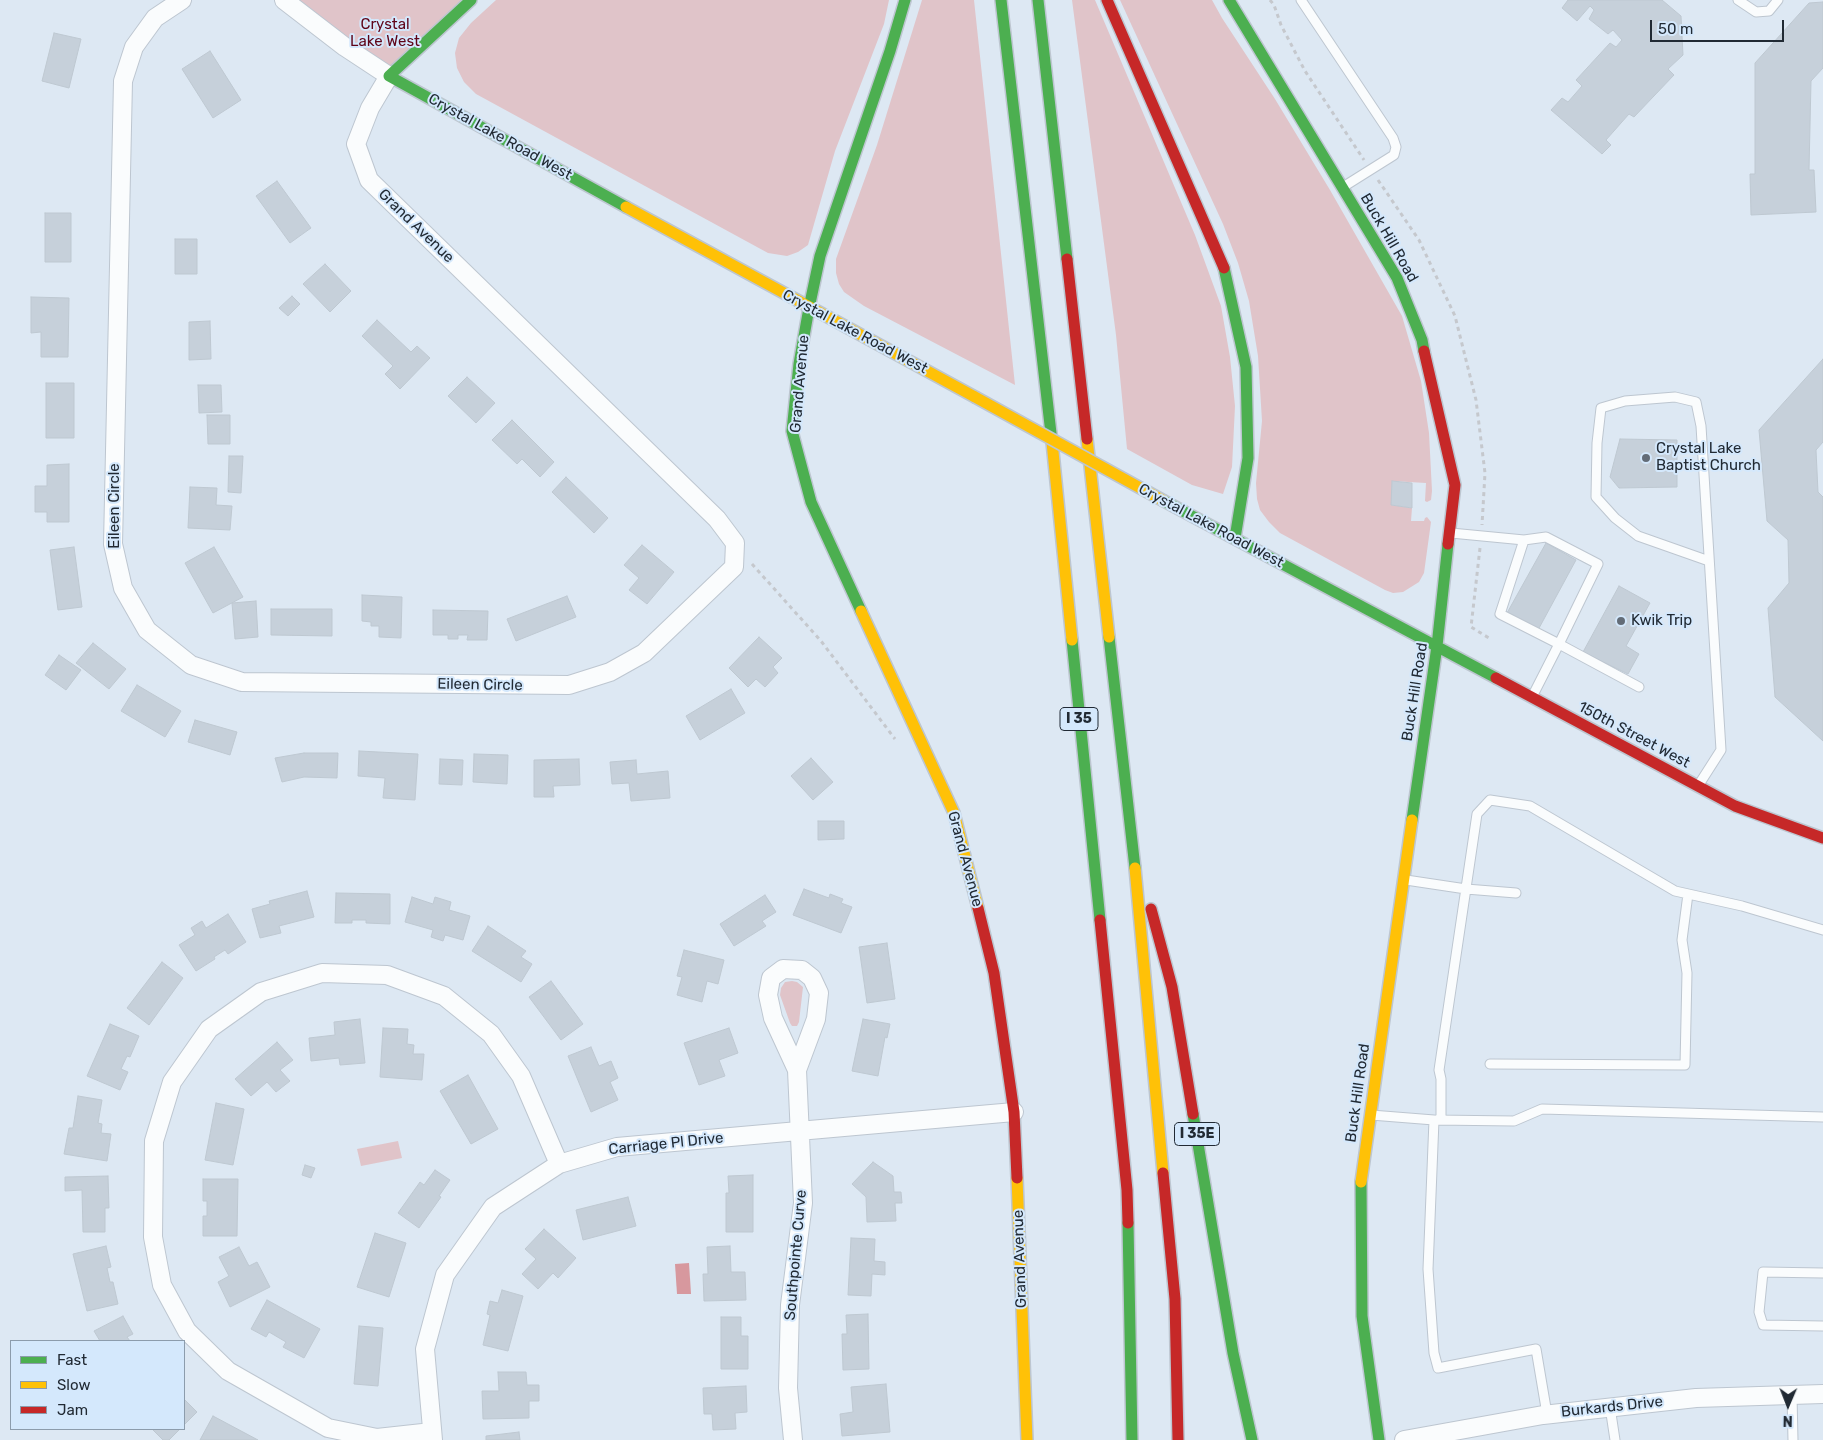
<!DOCTYPE html>
<html>
<head>
<meta charset="utf-8">
<style>
  body { margin:0 }
  #map { position:relative; width:1823px; height:1440px; overflow:hidden; background:#dde8f3; font-family:Rubik,sans-serif }
  canvas { display:block }
  .legend { position:absolute; left:10px; top:1340px; width:175px; height:90px; box-sizing:border-box; background:#d4e8fc; border:1px solid #8c9cac; margin:0; padding:6px 9px; list-style:none; font-size:15px; color:#212a34 }
  .legend li { display:flex; align-items:center; gap:10px; height:25px }
  .legend b { width:25px; border:1px solid #8c9cac }
  .north { position:absolute; left:1763px; top:1380px; width:50px; height:50px; -webkit-text-stroke:4px #d4e8fc; paint-order:stroke; rotate:181deg; font-size:14px; font-weight:700; line-height:20px; text-align:center; color:#212a34 }
  .north::after { content:''; display:block; margin:auto; width:18px; height:22px; background:#212a34; clip-path:polygon(50% 0,100% 100%,50% 72%,0 100%) }
  .scale { position:absolute; left:1650px; top:20px; width:134px; height:22px; box-sizing:border-box; border:2px solid #212a34; border-top:0; padding-left:6px; font-size:15px; line-height:18px; white-space:nowrap; color:#212a34; -webkit-text-stroke:4px #d4e8fc; paint-order:stroke }
</style>
</head>
<body>
<div id="map">
<canvas width="1823" height="1440"></canvas>
<ul class="legend">
<li><b style="height:6px;background:#4caf50"></b>Fast</li>
<li><b style="height:6px;background:#ffc107"></b>Slow</li>
<li><b style="height:6px;background:#c62828"></b>Jam</li>
</ul>
<div class="north">N</div>
<div class="scale">50 m</div>
</div>
<script>
const g = document.querySelector('canvas').getContext('2d');
g.lineJoin = 'round';
function fill(path, color) { g.fillStyle = color; g.fill(path, 'evenodd'); }
const toPath = rows => new Path2D(rows.map(r => 'M' + r).join(''));
function trace(path, color, width, dash) { g.strokeStyle = color; g.lineWidth = width; g.lineCap = dash ? 'butt' : 'round'; g.setLineDash(dash || []); g.stroke(path); }
function label(font, color, halo, rows, align = 'center') {
  g.font = font + ' Rubik,sans-serif'; g.lineWidth = 4; g.setLineDash([]); g.textBaseline = 'middle'; g.strokeStyle = halo; g.fillStyle = color; for (const [text, x, y, turn = 0] of rows) {
    g.save(); g.translate(x, y); g.rotate((+turn || 0) * Math.PI / 180); g.textAlign = isNaN(turn) ? turn : align; if (halo) g.strokeText(text, 0, 0); g.fillText(text, 0, 0); g.restore();
  }
}
fill(toPath([
  [284,0,471,0,389,76],
  [496,0,889,0,884,24,835,151,808,245,798,252,787,256,768,253,476,94,464,82,457,68,455,53,459,38,471,23],
  [922,0,974,0,1015,385,864,306,844,292,839,284,836,273,836,259,877,145],
  [1072,0,1095,0,1195,235,1221,306,1230,357,1235,406,1232,467,1223,494,1192,485,1127,449,1116,335],
  [1120,0,1212,0,1222,18,1275,99,1330,190,1402,316,1421,381,1429,433,1432,491,1431,500,1427,502,1425,501,1426,483,1392,481,1392,505,1412,508,1411,521,1424,521,1425,518,1427,517,1431,522,1424,573,1419,582,1403,592,1393,593,1385,590,1280,533,1269,522,1260,510,1257,499,1256,483,1262,421,1258,356,1249,301,1238,263,1223,224],
  [792,981,797,982,803,987,799,1022,797,1026,792,1026,790,1023,780,995,781,988,785,982],
  [398,1141,402,1158,361,1166,357,1149]
]), '#e0c4c9');
fill(toPath([
  [689,1263,691,1294,677,1294,675,1264]
]), '#d7989e');
const building = toPath([
  [1568,0,1662,0,1681,16,1683,55,1668,69,1674,75,1634,117,1629,114,1606,140,1611,145,1602,154,1551,110,1562,98,1568,102,1582,86,1576,80,1610,43,1616,47,1622,40,1613,30,1608,34,1589,19,1594,10,1590,6,1577,21,1562,8,1568,0],
  [1823,2,1823,68,1811,81,1809,170,1814,170,1816,212,1751,215,1750,174,1755,174,1755,63,1809,3,1823,2],
  [54,33,81,39,69,88,42,81,54,33],
  [210,51,241,100,213,118,182,69,210,51],
  [277,181,311,228,290,243,256,196,277,181],
  [45,213,71,213,71,262,45,262,45,213],
  [175,239,197,239,197,274,175,274,175,239],
  [325,264,351,291,330,312,303,284,325,264],
  [292,296,300,304,288,316,279,308,292,296],
  [31,297,69,298,68,357,41,357,41,332,31,333,31,297],
  [377,320,411,352,417,346,430,358,400,389,385,374,393,366,362,336,377,320],
  [210,321,211,359,189,360,189,322,210,321],
  [1823,359,1823,442,1816,450,1818,492,1823,497,1823,741,1775,697,1768,608,1789,583,1788,540,1767,521,1759,430,1823,359],
  [467,377,495,403,476,423,448,396,467,377],
  [46,383,74,383,74,438,46,438,46,383],
  [198,385,221,385,222,412,199,413,198,385],
  [207,415,230,415,230,444,208,444,207,415],
  [512,420,554,462,540,477,522,459,517,464,492,440,512,420],
  [1620,439,1677,440,1677,487,1619,488,1610,477,1620,439],
  [229,456,243,456,241,493,228,492,229,456],
  [69,464,69,522,47,522,47,512,35,512,35,486,47,486,47,465,69,464],
  [566,477,608,518,594,533,552,492,566,477],
  [1392,481,1412,483,1412,508,1391,505,1392,481],
  [190,487,217,488,216,505,232,506,230,530,188,528,190,487],
  [1546,543,1576,560,1538,630,1507,613,1546,543],
  [642,545,674,572,647,604,629,590,639,578,624,565,642,545],
  [74,547,82,607,58,610,50,550,74,547],
  [214,547,243,597,213,613,185,563,214,547],
  [1619,586,1650,603,1626,646,1639,654,1628,674,1583,652,1619,586],
  [362,595,402,597,401,638,379,637,379,626,371,626,371,622,362,621,362,595],
  [567,596,576,617,516,641,507,619,567,596],
  [256,601,258,637,235,639,232,603,256,601],
  [271,609,332,609,332,636,271,635,271,609],
  [433,610,488,611,487,640,467,640,468,635,458,635,458,639,448,639,448,635,433,635,433,610],
  [759,637,782,658,773,667,778,673,765,687,756,679,748,687,729,668,759,637],
  [93,643,126,669,109,689,76,663,93,643],
  [59,655,81,670,66,690,45,675,59,655],
  [137,685,181,711,165,737,121,711,137,685],
  [731,689,745,713,700,740,686,716,731,689],
  [195,720,237,732,230,755,188,742,195,720],
  [359,751,418,754,415,800,383,798,385,778,358,776,359,751],
  [304,753,338,753,337,778,304,777,282,782,275,758,304,753],
  [474,754,508,755,507,784,473,782,474,754],
  [811,758,833,782,813,800,791,776,811,758],
  [440,759,463,760,462,785,439,784,440,759],
  [579,759,580,785,553,786,554,797,534,797,534,760,579,759],
  [636,760,637,774,668,771,670,798,631,801,629,783,612,784,610,762,636,760],
  [818,821,844,821,844,839,818,840,818,821],
  [804,889,829,898,830,894,843,899,841,903,852,907,841,933,793,915,804,889],
  [307,891,314,917,279,926,281,933,260,938,252,909,270,904,269,901,307,891],
  [336,893,390,894,390,924,366,923,366,920,352,920,352,923,335,923,336,893],
  [765,895,776,912,762,921,766,926,734,946,720,924,765,895],
  [412,897,433,904,435,897,451,902,449,910,470,916,463,940,445,935,443,941,431,937,433,930,405,922,412,897],
  [228,914,246,942,228,954,225,950,214,957,215,959,196,971,179,945,195,935,191,928,202,921,206,928,228,914],
  [488,926,526,951,521,957,532,964,521,982,472,951,488,926],
  [887,943,895,999,867,1003,859,947,887,943],
  [684,950,724,960,718,984,707,981,702,1002,677,995,682,977,677,976,684,950],
  [162,962,183,978,149,1025,127,1008,162,962],
  [551,981,583,1024,561,1040,529,997,551,981],
  [360,1019,365,1063,340,1065,339,1058,311,1061,309,1038,335,1035,334,1022,360,1019],
  [863,1019,890,1024,887,1038,885,1037,878,1076,852,1071,863,1019],
  [110,1024,139,1036,130,1057,127,1056,121,1069,128,1072,120,1090,87,1076,110,1024],
  [383,1028,408,1029,407,1044,414,1045,413,1054,424,1054,422,1080,380,1077,383,1028],
  [729,1028,738,1053,719,1060,725,1076,699,1085,684,1043,729,1028],
  [277,1042,293,1060,280,1070,290,1081,276,1092,267,1082,251,1096,235,1079,277,1042],
  [591,1047,599,1066,611,1061,618,1078,610,1082,618,1100,591,1112,568,1056,591,1047],
  [468,1075,498,1129,471,1144,440,1091,468,1075],
  [78,1096,102,1100,98,1123,102,1124,101,1133,111,1134,107,1161,64,1154,69,1128,73,1128,78,1096],
  [216,1103,244,1109,233,1165,205,1160,216,1103],
  [873,1162,893,1176,894,1192,901,1192,902,1203,895,1203,896,1221,867,1222,866,1197,852,1184,873,1162],
  [305,1165,315,1168,311,1178,302,1175,305,1165],
  [435,1170,450,1180,439,1196,441,1197,419,1228,398,1213,420,1182,424,1185,435,1170],
  [753,1175,753,1232,726,1232,726,1193,729,1193,728,1176,753,1175],
  [108,1176,109,1208,105,1208,105,1232,83,1232,82,1190,65,1191,65,1177,108,1176],
  [203,1179,238,1179,237,1236,203,1236,203,1216,207,1216,207,1201,203,1201,203,1179],
  [628,1197,636,1226,583,1240,576,1210,628,1197],
  [544,1229,576,1258,558,1278,553,1273,538,1289,522,1274,536,1259,525,1249,544,1229],
  [375,1233,406,1243,389,1297,357,1287,375,1233],
  [851,1238,875,1239,874,1261,885,1262,885,1275,872,1274,871,1296,848,1295,851,1238],
  [106,1246,111,1267,107,1268,110,1282,113,1282,118,1304,87,1311,73,1254,106,1246],
  [730,1246,731,1272,745,1272,746,1300,704,1301,703,1274,708,1274,707,1247,730,1246],
  [239,1247,249,1266,257,1262,270,1287,230,1307,218,1282,229,1276,219,1257,239,1247],
  [502,1290,523,1296,508,1351,483,1345,490,1315,487,1314,490,1301,498,1303,502,1290],
  [267,1300,320,1329,304,1358,283,1347,286,1342,269,1332,266,1337,251,1329,267,1300],
  [868,1314,869,1369,843,1370,842,1334,847,1334,846,1315,868,1314],
  [123,1316,133,1334,127,1337,130,1341,100,1341,94,1331,123,1316],
  [721,1317,741,1317,741,1336,748,1336,748,1369,721,1369,721,1317],
  [359,1326,383,1328,378,1386,354,1384,359,1326],
  [498,1372,526,1372,527,1385,539,1385,539,1401,529,1401,529,1418,483,1419,482,1391,499,1391,498,1372],
  [886,1384,890,1432,842,1436,840,1414,853,1412,851,1387,886,1384],
  [746,1386,747,1412,735,1413,736,1429,713,1430,712,1414,704,1414,703,1388,746,1386],
  [184,1399,197,1412,184,1425,184,1399],
  [213,1416,258,1440,200,1440,213,1416],
  [152,1429,180,1429,169,1440,163,1440,152,1429],
  [519,1432,520,1440,486,1440,486,1436,519,1432]
]);
fill(building, '#c6d0da');
trace(building, '#bec8d1', 1);
const lane = toPath([
  [1301,0,1393,138,1396,147,1394,155,1343,187],
  [1738,0,1756,12,1769,11,1778,0],
  [1451,533,1524,540,1500,614,1559,644,1532,697],
  [1524,540,1546,537,1598,564,1559,644,1639,687],
  [1698,786,1721,750,1701,426,1696,402,1675,397,1625,401,1601,408,1597,443,1596,497,1615,518,1638,536,1709,561],
  [1406,880,1466,889,1516,893],
  [1490,1064,1685,1065,1687,973,1682,940,1688,894],
  [1371,1115,1434,1120,1428,1269,1434,1353,1438,1368,1536,1349,1547,1414],
  [1436,1120,1514,1121,1542,1109,1823,1117],
  [1441,1120,1441,1079,1439,1070,1477,814,1490,800,1530,806,1675,891,1742,906,1823,930],
  [1823,1273,1763,1272,1759,1312,1763,1325,1823,1326],
  [1792,1395,1793,1440],
  [1610,1407,1615,1440]
]);
const street = toPath([
  [182,0,155,18,134,47,123,81,113,544,123,588,147,630,191,665,242,682,569,685,610,672,644,653,734,567,735,543,717,519,369,180,356,144,370,108,389,76,345,47,284,0],
  [432,1432,377,1438,328,1428,228,1371,187,1331,162,1285,153,1237,154,1141,172,1082,209,1029,261,992,322,973,387,975,444,996,491,1034,521,1076,559,1164],
  [433,1440,425,1349,445,1275,493,1207,559,1164,617,1147,1014,1112],
  [793,1440,788,1388,790,1305,803,1203,797,1070,773,1018,768,995,771,978,783,969,802,970,812,978,819,993,816,1019,797,1070],
  [1404,1440,1543,1415,1696,1398,1823,1394]
]);
const fast = toPath([
  [471,0,389,76,626,207],
  [1001,0,1052,442],
  [1038,0,1067,259],
  [1229,0,1397,278,1422,340,1424,351],
  [1224,268,1246,367,1248,458,1235,538],
  [809,308,799,364,792,431,811,502,861,611],
  [809,308,820,256,890,51,905,0],
  [1164,501,1496,678],
  [1109,637,1135,868],
  [1072,640,1100,920],
  [1412,820,1437,646,1448,544],
  [1193,1114,1233,1353,1252,1440],
  [1361,1182,1362,1316,1379,1440],
  [1128,1223,1132,1440]
]);
const slow = toPath([
  [626,207,975,397],
  [1087,439,1109,637],
  [1052,442,1072,640],
  [861,611,954,813,978,908],
  [1135,868,1163,1173],
  [1017,1178,1027,1440],
  [1361,1182,1412,820]
]);
const jam = toPath([
  [1107,0,1224,268],
  [1067,259,1087,439],
  [1424,351,1455,485,1448,544],
  [1496,678,1735,806,1823,838],
  [978,908,994,973,1014,1112,1017,1178],
  [1151,909,1172,987,1193,1114],
  [1100,920,1127,1190,1128,1223],
  [1163,1173,1175,1299,1178,1440]
]);
trace(lane, '#bdc6d0', 11);
trace(street, '#bdc6d0', 20);
trace(fast, '#bdc6d0', 14);
trace(slow, '#bdc6d0', 14);
trace(jam, '#bdc6d0', 14);
trace(toPath([
  [1270,0,1274,5,1281,25,1305,71,1364,160],
  [1378,180,1419,240,1455,316,1476,400,1485,473,1482,525],
  [1480,548,1471,627,1489,638],
  [752,564,821,641,895,739]
]), '#c5c8cd', 3, [4, 4]);
trace(lane, '#fafcfd', 9);
trace(street, '#fafcfd', 18);
trace(fast, '#4caf50', 11);
trace(slow, '#ffc107', 11);
trace(jam, '#c62828', 11);
const slowBridge = toPath([
  [975,397,1164,501]
]);
trace(slowBridge, '#bdc6d0', 14, []);
trace(slowBridge, '#ffc107', 11);
for (const [x, y, r, color] of [
  [1646,458,5,"#636c77"],
  [1621,621,5,"#636c77"]
]) { const dot = new Path2D(); dot.arc(x, y, r, 0, 2 * Math.PI); g.fillStyle = color; g.fill(dot); trace(dot, '#d4e8fc', 2); }
for (const [x, y, w] of [
  [1079,719,38],
  [1197,1134,45]
]) { const box = new Path2D(); box.roundRect(x - w / 2, y - 11.5, w, 23, 4); g.fillStyle = '#d4e8fc'; g.fill(box); trace(box, '#212a34', 1); }
label('bold 14px', '#212a34', null, [
  ["I 35",1079,719],
  ["I 35E",1197,1134]
]);
label('15px', '#5f0418', '#d4e8fc', [
  ["Crystal",385,25],
  ["Lake West",385,42]
]);
label('15px', '#212a34', '#d4e8fc', [
  ["Crystal Lake Road West",500,137,29],
  ["Grand Avenue",416,226,44],
  ["Buck Hill Road",1389,238,60],
  ["Crystal Lake Road West",855,332,28],
  ["Grand Avenue",800,384,-85],
  ["Eileen Circle",115,506,-90],
  ["Crystal Lake Road West",1211,526,28],
  ["Eileen Circle",480,685,1],
  ["Buck Hill Road",1415,692,-81],
  ["150th Street West",1634,735,28],
  ["Grand Avenue",965,859,75],
  ["Buck Hill Road",1358,1093,-82],
  ["Carriage Pl Drive",666,1144,-6],
  ["Southpointe Curve",796,1255,-85],
  ["Grand Avenue",1020,1259,-92],
  ["Burkards Drive",1612,1407,-6]
]);
label('15px', '#212a34', '#d4e8fc', [
  ["Crystal Lake",1656,449],
  ["Baptist Church",1656,466],
  ["Kwik Trip",1631,621]
], 'left');
</script>
</body>
</html>
